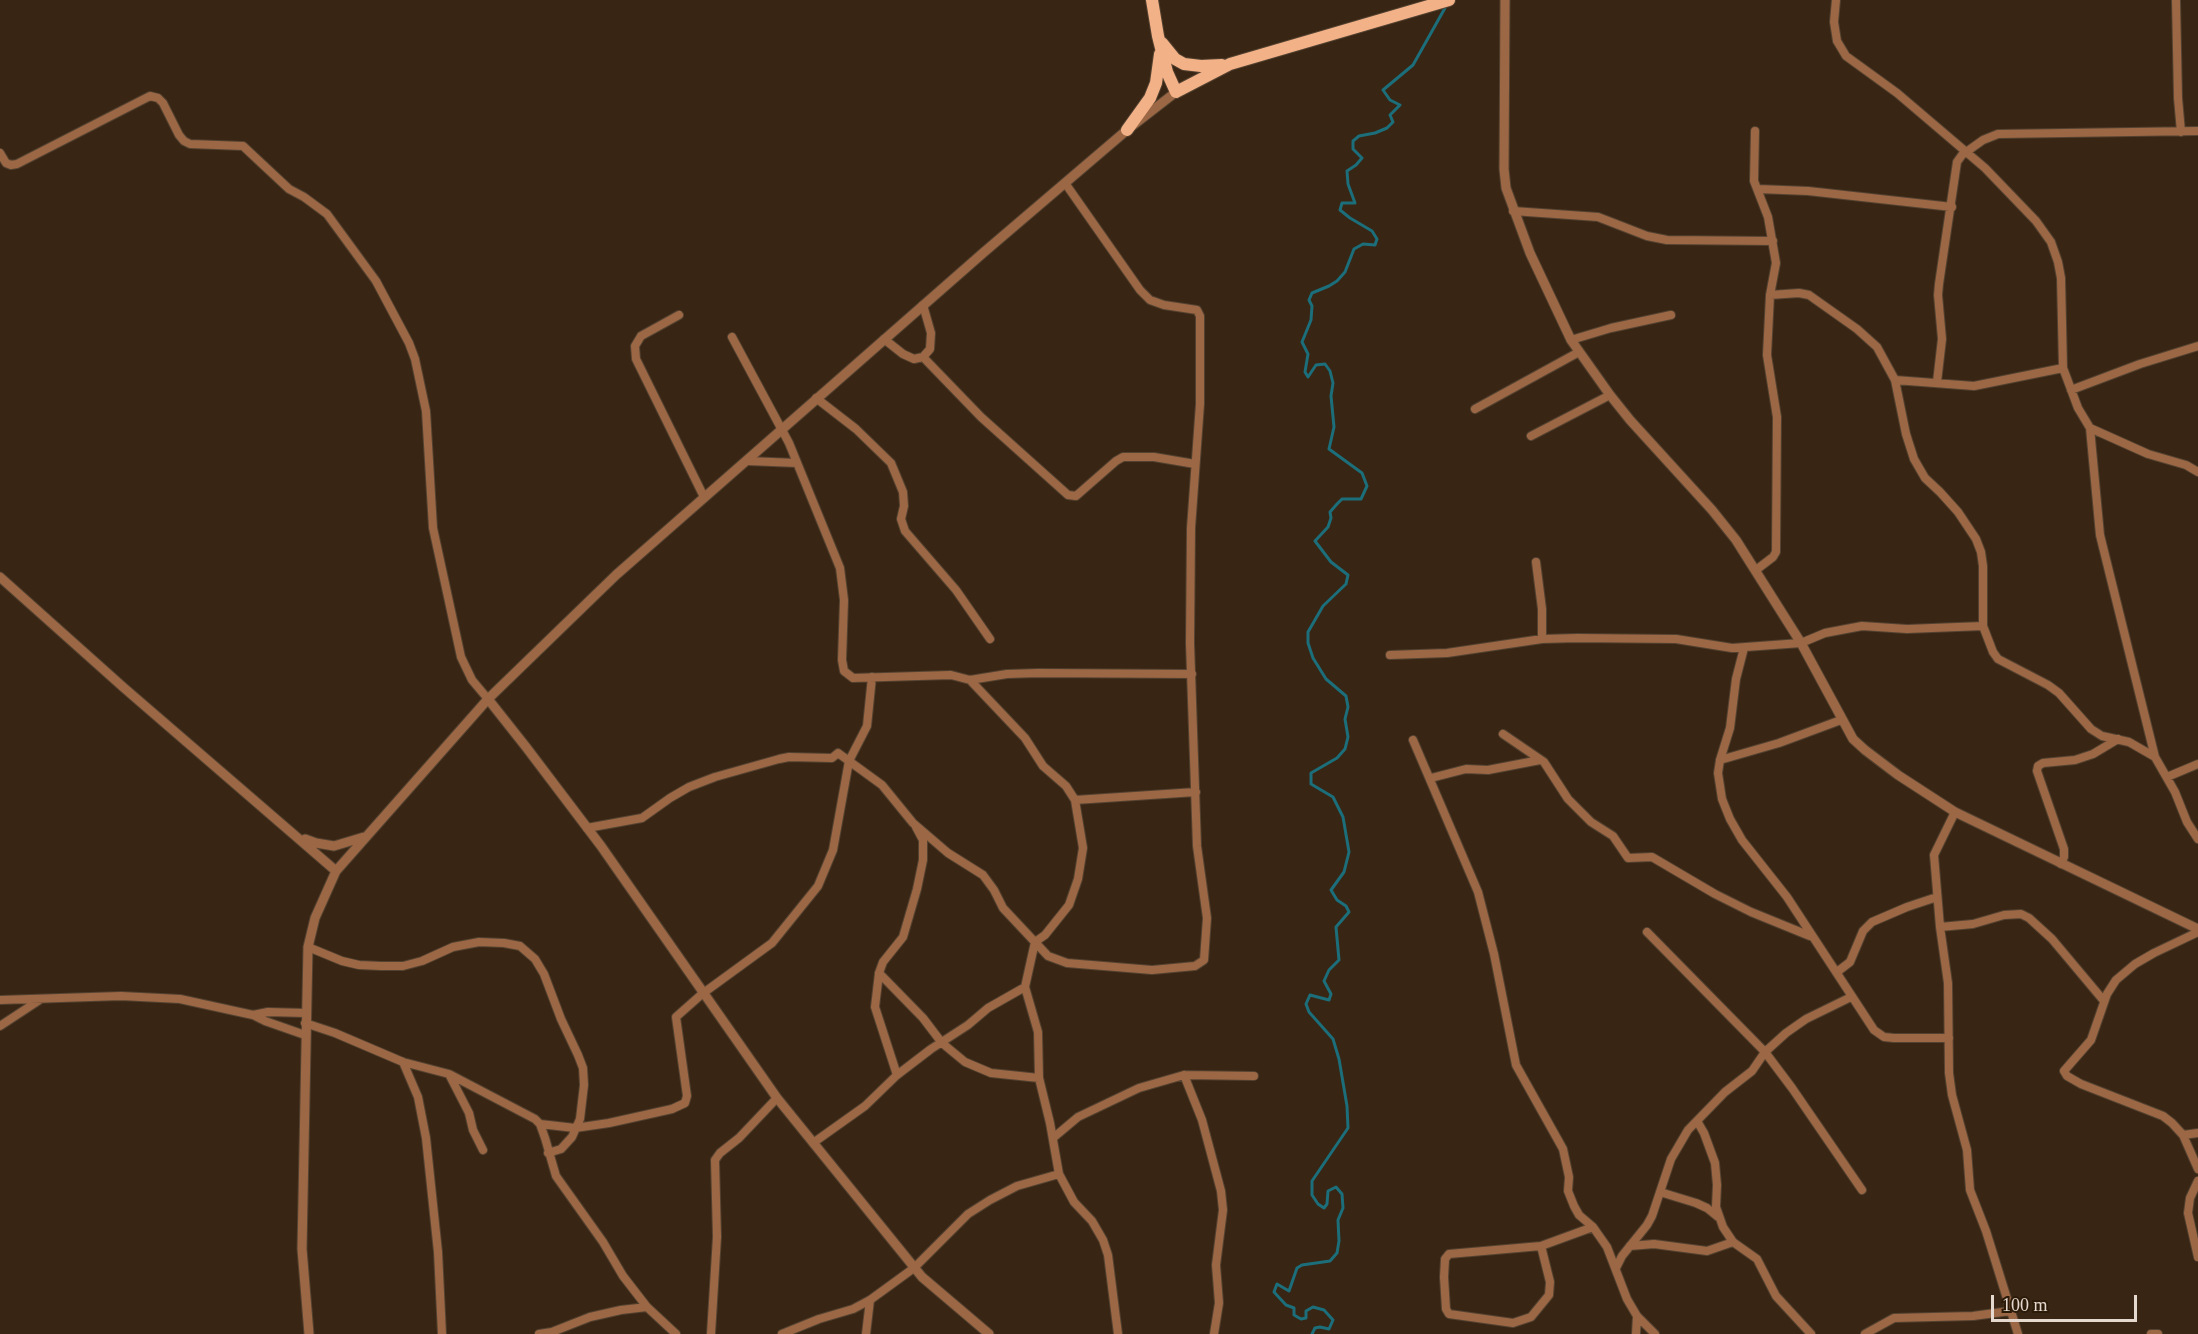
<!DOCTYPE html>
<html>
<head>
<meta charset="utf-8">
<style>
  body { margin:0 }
  #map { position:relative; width:2198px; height:1334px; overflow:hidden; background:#382513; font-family:"Times New Roman",serif }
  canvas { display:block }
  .scale { position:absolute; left:1991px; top:1295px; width:146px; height:27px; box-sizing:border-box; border:3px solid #e5d8ce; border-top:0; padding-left:8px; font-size:18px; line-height:21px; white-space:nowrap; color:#e5d8ce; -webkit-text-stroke:4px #2d1b0a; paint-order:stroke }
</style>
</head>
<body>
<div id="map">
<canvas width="2198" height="1334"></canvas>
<div class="scale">100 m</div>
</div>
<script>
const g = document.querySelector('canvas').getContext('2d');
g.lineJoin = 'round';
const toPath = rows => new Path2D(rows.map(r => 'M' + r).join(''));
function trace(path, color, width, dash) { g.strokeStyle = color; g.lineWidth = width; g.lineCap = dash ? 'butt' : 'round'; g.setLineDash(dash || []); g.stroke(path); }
trace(toPath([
  [1312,1334,1315,1328,1320,1327,1329,1329,1333,1320,1324,1310,1313,1307,1306,1311,1306,1318,1301,1319,1294,1315,1294,1308,1286,1305,1274,1292,1277,1284,1289,1291,1297,1268,1302,1265,1330,1261,1337,1253,1339,1241,1338,1220,1343,1208,1342,1194,1336,1187,1328,1191,1327,1204,1324,1208,1318,1204,1312,1195,1312,1181,1348,1128,1347,1106,1339,1059,1333,1039,1309,1012,1306,1004,1310,995,1329,1000,1331,994,1324,981,1329,970,1339,960,1336,927,1349,912,1346,906,1337,900,1331,890,1344,872,1349,852,1343,817,1333,797,1311,784,1311,773,1337,758,1345,749,1348,737,1345,719,1348,707,1346,696,1326,679,1313,658,1308,643,1308,632,1323,606,1346,584,1348,575,1331,562,1315,541,1328,527,1331,518,1330,512,1337,504,1342,499,1361,499,1367,486,1362,473,1329,449,1334,427,1331,396,1333,383,1330,371,1325,364,1316,365,1308,377,1305,372,1308,354,1302,342,1311,320,1312,306,1309,300,1312,293,1329,286,1337,281,1345,272,1354,249,1363,244,1375,245,1377,239,1372,231,1350,218,1340,210,1342,203,1355,203,1348,184,1347,171,1356,165,1362,158,1353,149,1353,141,1359,136,1375,133,1387,128,1393,122,1390,115,1400,105,1390,100,1383,90,1413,65,1445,8]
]), '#1c6e7a', 3);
const minor = toPath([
  [1836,0,1834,22,1837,41,1846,56,1897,93,1985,168,2036,221,2051,242,2058,262,2061,278,2063,368,2078,408,2090,428,2148,454,2186,465,2198,472],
  [2176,0,2178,98,2181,132],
  [1755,131,1754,181,1768,217,1776,263,1770,295,1767,355,1777,417,1776,552,1773,557,1756,570],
  [0,153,6,163,11,165,17,164,150,96,158,98,163,103,179,135,184,141,190,144,243,146,289,189,304,197,327,214,376,281,409,343,415,359,426,411,433,528,461,657,472,680,488,699],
  [1758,189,1808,191,1952,207],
  [1513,211,1598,217,1647,236,1667,240,1773,241],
  [1770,295,1799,293,1809,295,1857,329,1877,347,1895,380,1906,434,1914,459,1925,478,1940,492,1958,512,1976,539,1981,552,1983,566,1983,626,1993,652,1998,659,2048,685,2059,693,2091,729,2102,736,2129,742,2155,757],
  [679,315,641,336,635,346,636,359,704,497],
  [732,337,789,443,840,568,844,600,842,660,844,671,853,678,951,675,970,680,1007,674,1038,673,1192,674],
  [884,339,903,354,914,359,923,357,930,349,931,333,923,305],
  [1571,340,1611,328,1671,315],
  [923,357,981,417,1068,495,1076,496,1116,461,1123,457,1154,457,1195,464],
  [1895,380,1974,386,2063,368],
  [1937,382,1942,339,1938,295,1939,284,1957,162,1962,155,1983,140,1998,134,2198,131],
  [2071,390,2140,364,2198,346],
  [816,398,856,429,891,463,903,492,904,506,901,519,905,531,956,590,990,639],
  [1475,409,1579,352],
  [2090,428,2100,535,2155,757,2175,792,2187,822,2198,839],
  [1531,436,1610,395],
  [747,461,797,463],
  [1536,562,1542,609,1542,639],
  [1744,648,1736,679,1730,728,1720,760,1718,773,1722,799,1730,819,1742,840,1787,897,1874,1030,1884,1037,1894,1038,1949,1038],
  [1390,655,1447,653,1542,639,1577,638,1676,639,1732,648,1801,643,1825,633,1862,626,1907,629,1983,626],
  [970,680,1025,738,1043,766,1066,786,1075,800,1083,848,1078,879,1069,905,1045,935,1035,942,1025,987,1038,1032,1039,1078,1050,1123,1059,1174,1074,1202,1092,1221,1103,1240,1108,1255,1118,1334],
  [1503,734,1544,762,1568,799,1591,822,1613,836,1628,858,1652,857,1715,894,1751,912,1810,936],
  [1413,740,1478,892,1494,954,1516,1065,1563,1149,1569,1177,1568,1191,1574,1206,1579,1215,1593,1227,1607,1247,1627,1299,1637,1316,1655,1334],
  [1720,760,1779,743,1841,720],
  [2167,777,2198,764],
  [1431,778,1466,769,1488,770,1540,760],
  [1075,800,1196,792],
  [1955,812,1934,855,1940,927,1948,983,1949,1073,1952,1095,1967,1150,1970,1190,1986,1231,2018,1334],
  [587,828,642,818,670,798,689,787,715,777,779,759,789,757,832,758,838,753,882,785,913,823,948,853,983,875,994,890,1003,908,1048,956,1067,963,1152,970,1195,966,1204,960,1207,918,1197,846,1190,643,1191,528,1200,404,1200,316,1197,310,1164,305,1150,300,1140,290,1065,183],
  [2061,864,2064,857,2064,849,2037,771,2038,766,2043,763,2075,760,2093,754,2118,739],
  [1940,927,1973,924,2004,915,2021,914,2029,918,2052,939,2104,1001],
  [1647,932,1765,1052,1792,1088,1862,1190],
  [2198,932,2154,953,2135,964,2116,980,2107,994,2091,1040,2064,1071,2067,1076,2081,1084,2163,1116,2172,1123,2183,1135,2198,1169],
  [308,947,342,961,359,965,381,966,403,966,422,961,453,947,479,942,504,943,520,946,535,959,544,974,561,1019,578,1055,583,1068,584,1085,580,1119,572,1137,561,1149,548,1153],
  [1837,972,1850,962,1863,931,1872,922,1907,907,1937,897],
  [879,973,923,1018,942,1043,965,1062,991,1073,1039,1078],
  [0,1000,121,996,180,999,253,1015,265,1021,305,1035],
  [253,1015,268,1012,306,1013],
  [305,1023,335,1033,403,1062,449,1074,535,1119,540,1124,545,1138,556,1176,603,1242,623,1276,647,1307,676,1334],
  [0,1026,41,999],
  [403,1062,418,1097,426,1138,438,1252,442,1334],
  [897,1075,875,1007,879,973,883,962,903,937,917,889,923,860,923,840,916,827],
  [1184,1075,1202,1120,1221,1191,1223,1210,1216,1265,1219,1303,1214,1334],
  [450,1076,469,1113,473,1130,483,1150],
  [1697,1121,1704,1133,1715,1163,1717,1185,1716,1207,1723,1227,1733,1242,1757,1259,1776,1296,1811,1334],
  [540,1124,575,1128,609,1123,672,1109,685,1103,687,1096,676,1017,702,994,772,943,818,886,833,850,849,761,867,726,872,677],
  [2183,1135,2198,1133],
  [1053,1138,1078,1117,1139,1088,1184,1075,1254,1076],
  [813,1143,865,1106,897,1075,931,1049,968,1025,988,1008,1025,987],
  [2198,1181,2190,1198,2188,1213,2198,1257],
  [1660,1192,1696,1203,1707,1208,1718,1217],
  [1541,1246,1550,1282,1549,1295,1531,1317,1513,1323,1449,1314,1446,1309,1444,1277,1445,1259,1449,1254,1541,1246,1593,1227],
  [1630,1246,1654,1244,1707,1251,1733,1242],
  [1616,1268,1622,1256,1647,1225,1652,1216,1671,1159,1688,1130,1725,1092,1752,1071,1765,1052,1786,1033,1806,1019,1851,997],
  [539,1334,552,1332,590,1317,621,1310,647,1307],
  [711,1334,717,1237,715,1160,720,1153,739,1138,777,1098],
  [782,1334,819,1319,853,1309,870,1300,914,1268,968,1214,990,1200,1017,1186,1059,1174],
  [866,1334,870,1300],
  [1636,1334,1637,1316],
  [1865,1334,1894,1318,1973,1316,2010,1311],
  [2151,1334,2158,1334]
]);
const tertiary = toPath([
  [1505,0,1504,169,1506,188,1530,253,1571,340,1610,395,1630,420,1712,510,1736,540,1801,643,1853,739,1865,750,1898,775,1955,812,2198,929],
  [0,577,123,687,336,871],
  [488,699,526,747,601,846,777,1098,922,1277,989,1334],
  [305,839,316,843,334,846,364,837],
  [309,1334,302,1249,308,947,315,918,336,871,488,699,616,575,983,253,1127,130,1176,92]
]);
const primary = toPath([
  [1152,0,1158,36,1167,72,1176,92,1230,64,1449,0],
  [1162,43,1175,59,1184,64,1201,66,1222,65],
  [1127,130,1150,98,1156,83,1160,54]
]);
trace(minor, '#544231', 10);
trace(tertiary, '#544231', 11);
trace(primary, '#544231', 14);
trace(minor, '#9c6744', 8);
trace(tertiary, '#9c6744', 9);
trace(primary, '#f3b187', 12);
</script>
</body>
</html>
